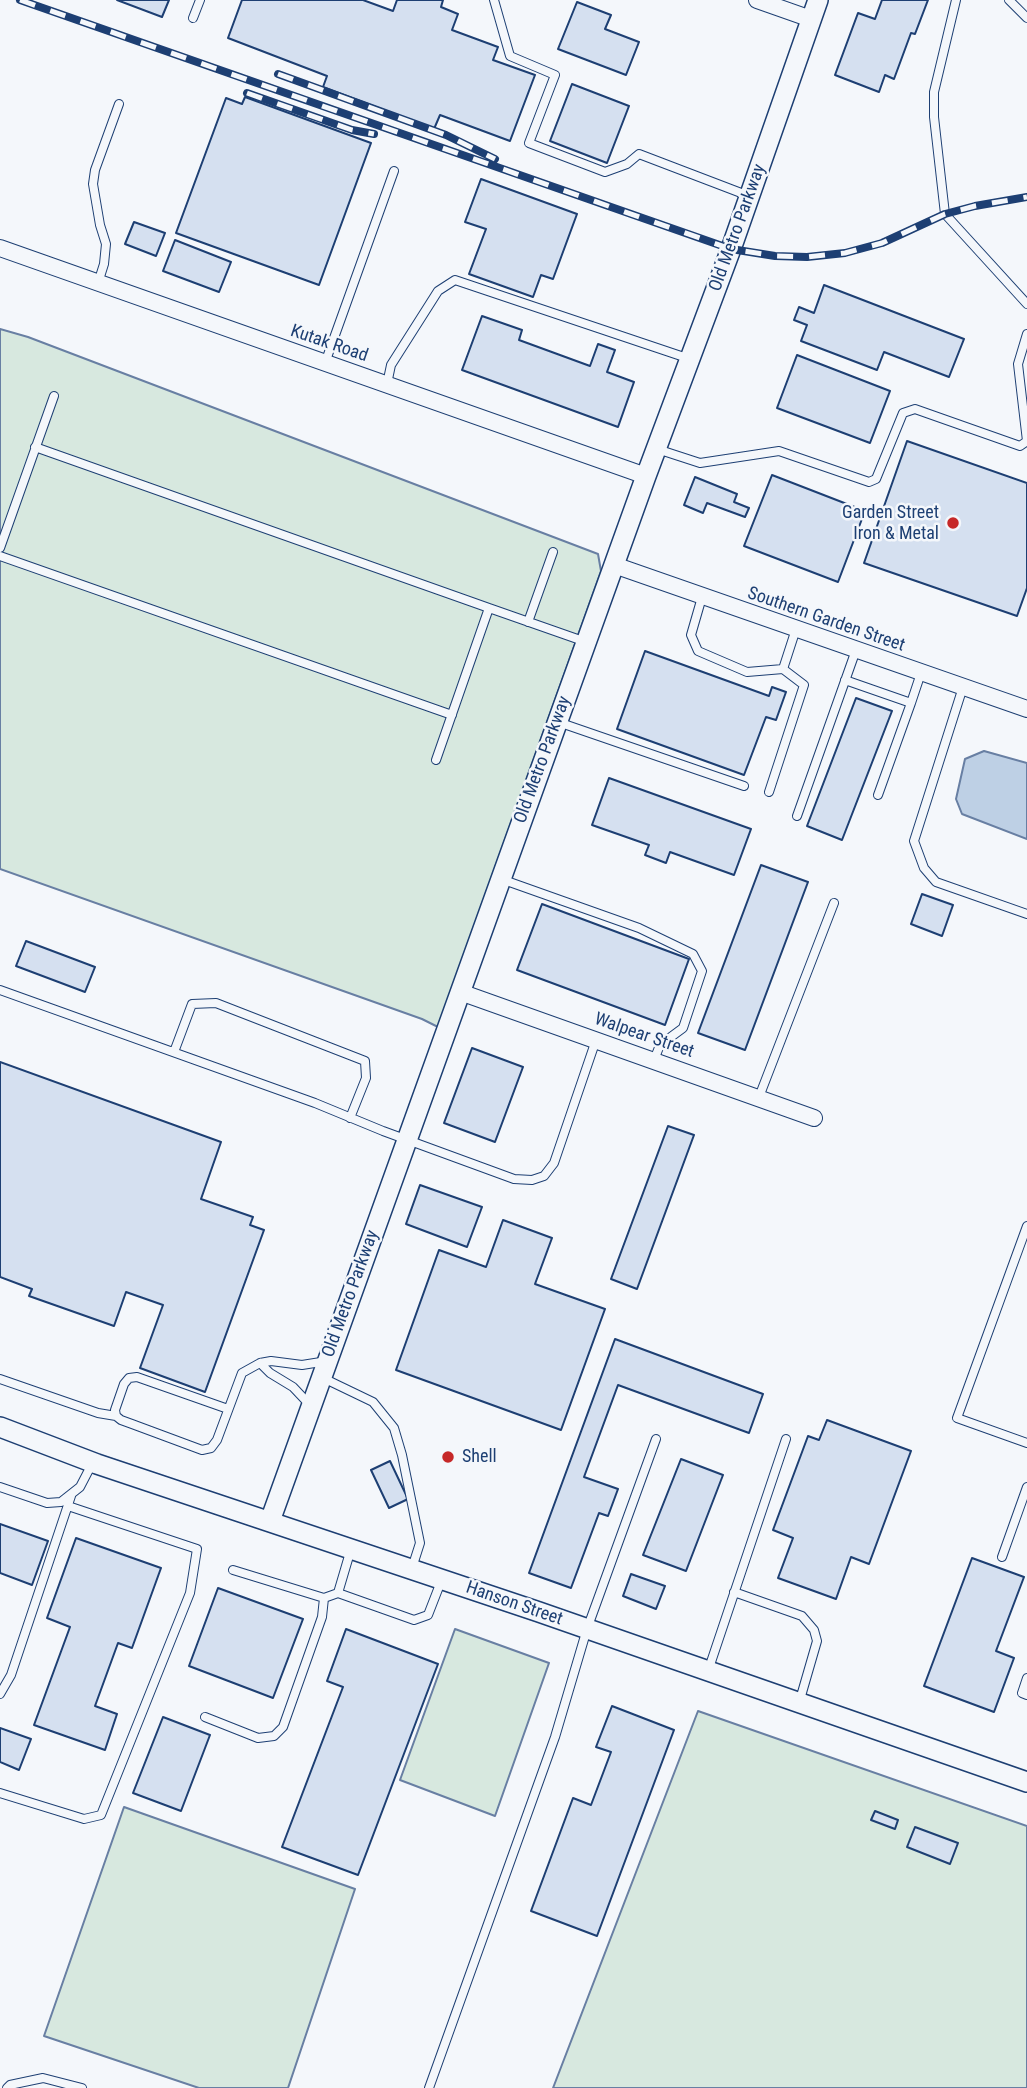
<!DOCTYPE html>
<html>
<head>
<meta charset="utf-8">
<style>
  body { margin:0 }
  canvas { display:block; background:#f4f7fb }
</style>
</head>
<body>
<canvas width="1027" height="2088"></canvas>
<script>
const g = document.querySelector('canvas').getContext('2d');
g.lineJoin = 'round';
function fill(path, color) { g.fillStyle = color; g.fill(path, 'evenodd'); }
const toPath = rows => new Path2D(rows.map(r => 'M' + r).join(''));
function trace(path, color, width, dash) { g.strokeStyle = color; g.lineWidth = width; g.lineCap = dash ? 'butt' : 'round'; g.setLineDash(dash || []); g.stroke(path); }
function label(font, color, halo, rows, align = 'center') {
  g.font = font + ' "Roboto Condensed",sans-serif'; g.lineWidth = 5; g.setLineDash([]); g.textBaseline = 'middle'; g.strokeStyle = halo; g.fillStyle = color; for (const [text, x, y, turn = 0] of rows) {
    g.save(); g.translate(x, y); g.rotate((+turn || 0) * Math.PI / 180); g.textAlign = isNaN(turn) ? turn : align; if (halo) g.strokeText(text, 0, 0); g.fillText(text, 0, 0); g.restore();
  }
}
const green = toPath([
  [0,329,28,337,598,554,601,571,438,1027,422,1019,0,869,0,329],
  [455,1629,549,1663,495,1816,400,1780,455,1629],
  [698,1711,1027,1826,1027,2088,553,2088,698,1711],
  [124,1807,355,1889,288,2088,199,2088,44,2036,124,1807]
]);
fill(green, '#d7e8df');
trace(green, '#687fa3', 2);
const water = toPath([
  [984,751,1027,763,1027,839,962,814,956,799,965,759,984,751]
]);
fill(water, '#bed0e5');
trace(water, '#687fa3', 2);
const building = toPath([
  [117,0,169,0,162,17,117,0],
  [242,0,363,0,393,11,397,0,443,0,441,7,458,14,452,30,498,47,493,60,535,75,510,141,440,115,434,129,323,87,327,76,228,38,242,0],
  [882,0,928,0,915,34,911,33,894,79,885,75,879,92,835,75,858,13,875,19,882,0],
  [577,2,611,15,605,29,639,42,626,75,558,49,577,2],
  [572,84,629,106,607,163,550,141,572,84],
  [245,97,371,143,319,285,176,233,226,98,242,104,245,97],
  [481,179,577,214,553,279,541,275,533,297,469,274,486,229,465,222,481,179],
  [134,222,165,233,156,256,125,244,134,222],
  [175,240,231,262,219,292,163,271,175,240],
  [824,285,964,339,949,377,884,352,877,370,801,341,807,325,794,320,799,307,814,313,824,285],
  [482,316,522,330,519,340,590,366,598,344,615,350,607,372,634,382,618,427,462,370,482,316],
  [797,355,890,391,870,443,777,408,797,355],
  [907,441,1027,483,1027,588,1017,616,864,563,907,441],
  [772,475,865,511,838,582,744,546,772,475],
  [695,477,737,494,734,502,749,508,745,517,707,503,703,513,684,505,695,477],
  [645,651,769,696,772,687,786,692,776,720,766,717,744,775,617,729,645,651],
  [856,698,892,711,842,840,807,826,856,698],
  [609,778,751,829,734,875,670,852,666,863,645,855,649,845,592,825,609,778],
  [761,865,808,882,745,1050,698,1033,761,865],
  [922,894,953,905,942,936,911,924,922,894],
  [542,904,689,959,665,1025,517,970,542,904],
  [26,941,95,967,85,992,16,966,26,941],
  [472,1048,523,1067,495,1142,444,1123,472,1048],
  [0,1062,221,1142,201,1199,253,1217,250,1225,264,1230,205,1392,140,1368,163,1305,126,1292,114,1326,29,1296,32,1289,0,1277,0,1062],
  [668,1126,694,1135,637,1289,611,1279,668,1126],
  [420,1185,482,1207,467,1247,406,1224,420,1185],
  [503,1220,552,1238,535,1284,605,1309,561,1430,396,1370,439,1250,486,1267,503,1220],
  [615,1339,763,1394,749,1433,618,1385,584,1477,618,1489,608,1516,599,1513,571,1588,529,1573,615,1339],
  [827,1420,911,1451,869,1564,851,1557,836,1599,778,1578,793,1538,773,1530,808,1436,819,1440,827,1420],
  [681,1459,723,1475,686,1571,643,1555,681,1459],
  [390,1461,408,1499,389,1508,371,1470,390,1461],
  [0,1524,48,1541,32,1585,0,1573,0,1524],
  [76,1538,161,1568,132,1648,118,1643,95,1706,117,1714,105,1750,34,1725,70,1627,47,1618,76,1538],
  [972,1558,1024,1577,996,1651,1014,1658,994,1712,924,1686,972,1558],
  [631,1574,665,1586,656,1609,623,1596,631,1574],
  [218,1588,303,1619,273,1698,189,1666,218,1588],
  [346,1629,438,1664,358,1875,282,1847,343,1687,327,1681,346,1629],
  [612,1706,674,1730,597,1936,531,1911,573,1798,591,1805,611,1752,596,1747,612,1706],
  [163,1717,210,1735,181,1811,133,1793,163,1717],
  [0,1728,31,1739,19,1770,0,1762,0,1728],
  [875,1811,898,1820,895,1829,871,1820,875,1811],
  [915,1827,958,1843,950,1864,907,1847,915,1827]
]);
fill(building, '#d5e0f0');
trace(building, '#1d3f73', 2);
const service = toPath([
  [494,0,510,56,555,75,529,143,605,172,627,164,639,154,749,196],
  [956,0,934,92,934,117,945,214,1027,304],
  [1009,0,1027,18],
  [193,18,200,0],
  [98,283,104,264,106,244,100,225,93,184,95,170,119,104],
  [325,363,394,171],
  [387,384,391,365,438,291,455,280,690,359],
  [35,447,489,608],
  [657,449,700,463,779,451,869,482,876,479,903,413,915,409,1020,446,1027,441,1018,364,1027,334],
  [0,548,54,396],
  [0,556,452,715],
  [702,597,691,635,698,651,747,672,783,669],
  [528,622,553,552],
  [845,680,911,703,921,673],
  [963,687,914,841,924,868,936,882,1027,914],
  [558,722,744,786],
  [436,760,489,608,586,642],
  [769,792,804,685,783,669,796,629],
  [878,795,911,703],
  [797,816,856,650],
  [501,879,639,928,693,954,702,971,683,1028,660,1045,654,1060],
  [0,990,315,1103,383,1131,514,1179,532,1180,544,1176,554,1163,596,1040],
  [174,1052,192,1004,216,1003,365,1061,366,1078,350,1118],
  [759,1097,834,903],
  [1027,1226,957,1418,1027,1443],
  [321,1377,373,1402,394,1428,402,1455,420,1543,412,1568],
  [0,1379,98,1413,116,1416],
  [310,1405,293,1387,270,1373,260,1363,271,1361,302,1365,327,1361],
  [228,1409,137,1377,129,1378,124,1384,115,1410,116,1416,121,1420,132,1424,202,1450,211,1448,217,1440,242,1373,260,1363],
  [0,1487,47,1503,61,1502,80,1487,93,1462],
  [1002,1557,1027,1487],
  [233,1570,324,1598,338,1593,414,1620,428,1615,442,1579],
  [734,1592,802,1616,814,1630,817,1641,799,1703],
  [338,1593,351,1549],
  [708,1671,786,1439],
  [1027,1678,1022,1693,1027,1695],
  [0,1694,11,1675,71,1496],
  [205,1717,258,1738,274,1736,283,1727,322,1617,324,1598],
  [0,1793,84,1819,101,1815,190,1593,197,1549,68,1506],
  [7,2088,10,2085,43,2078,82,2088],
  [429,2088,555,1737,587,1629,656,1439]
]);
const minor = toPath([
  [757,0,811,19],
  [0,248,646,476],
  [614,565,1027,709],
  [460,992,814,1118]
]);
const tertiary = toPath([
  [0,1427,97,1464,539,1612,1027,1782],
  [270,1521,646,476,731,249,818,0]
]);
trace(service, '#1d3f73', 10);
trace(minor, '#1d3f73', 18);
trace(tertiary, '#1d3f73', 22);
trace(service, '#f4f7fb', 8);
trace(minor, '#f4f7fb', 16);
trace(tertiary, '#f4f7fb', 19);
const rail = toPath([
  [20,0,731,249,775,256,807,257,845,253,882,243,945,214,975,206,1027,197],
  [278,74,446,135,495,159],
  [247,93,352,130,374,134]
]);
trace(rail, '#1d3f73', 8);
trace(rail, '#f4f7fb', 5, [16]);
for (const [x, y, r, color] of [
  [953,523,7,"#c62828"],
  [448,1457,7,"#c62828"]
]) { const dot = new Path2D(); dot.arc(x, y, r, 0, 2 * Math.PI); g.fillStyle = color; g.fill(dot); trace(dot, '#f4f7fb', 2.5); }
label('18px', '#1d3f73', '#f4f7fb', [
  ["Old Metro Parkway",738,228,-70],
  ["Kutak Road",329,344,19],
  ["Southern Garden Street",826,620,19],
  ["Old Metro Parkway",543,760,-70],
  ["Walpear Street",644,1036,19],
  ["Old Metro Parkway",351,1294,-70],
  ["Hanson Street",514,1604,19]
]);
label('18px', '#1d3f73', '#f4f7fb', [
  ["Garden Street",939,513],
  ["Iron & Metal",939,534],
  ["Shell",462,1457,"left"]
], 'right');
</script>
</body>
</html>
